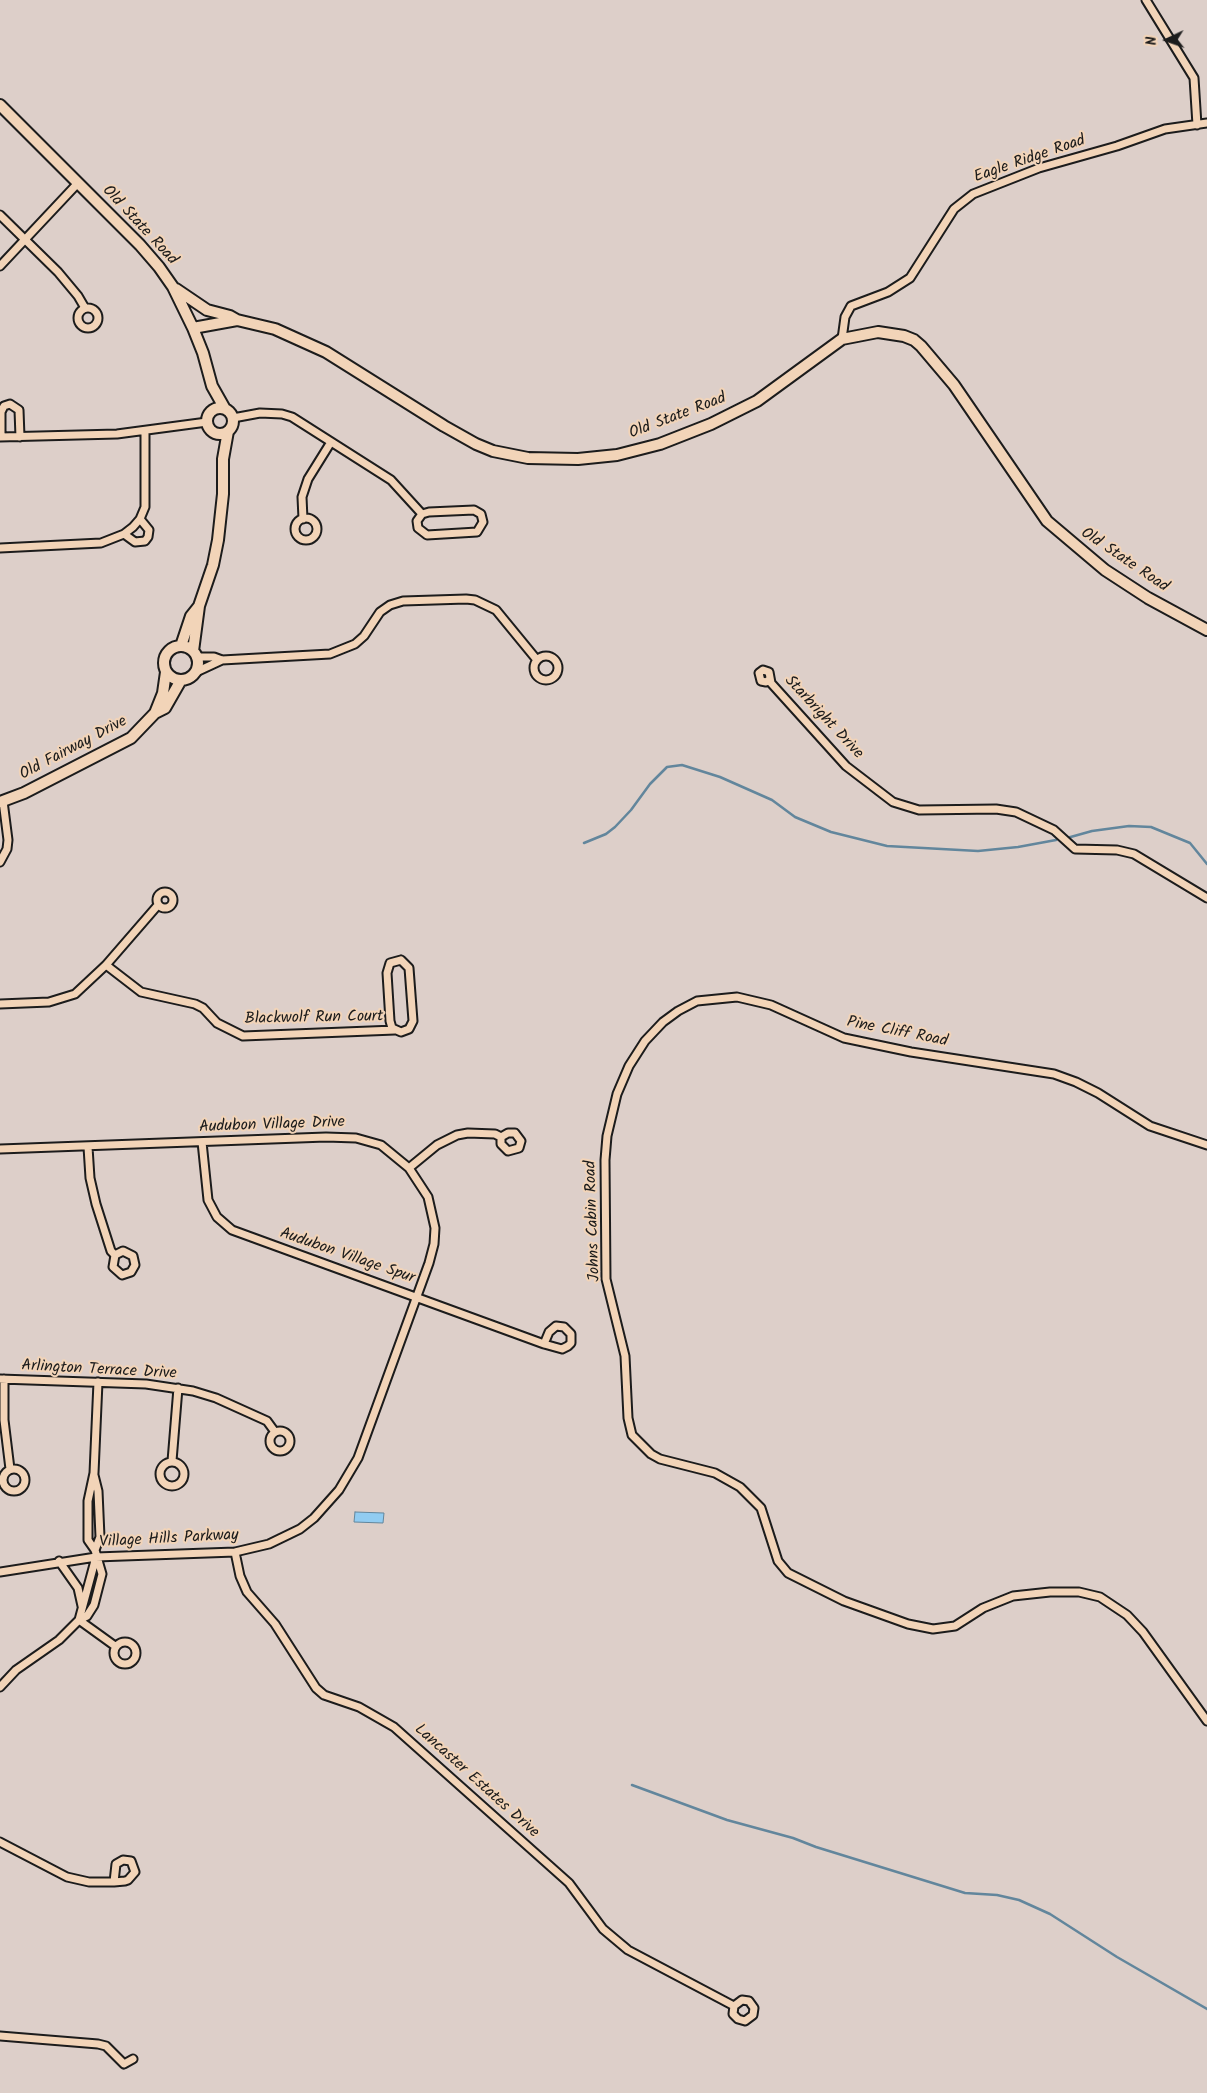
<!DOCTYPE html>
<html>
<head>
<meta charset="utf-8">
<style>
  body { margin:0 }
  #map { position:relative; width:1207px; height:2093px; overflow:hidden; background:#ddcfc9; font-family:Kalam,sans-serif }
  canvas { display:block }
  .north { position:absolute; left:1142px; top:15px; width:50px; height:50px; -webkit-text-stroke:4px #f2d4b8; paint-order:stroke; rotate:267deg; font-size:14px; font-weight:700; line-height:20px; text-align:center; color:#1c1c1c }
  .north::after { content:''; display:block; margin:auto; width:18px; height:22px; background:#1c1c1c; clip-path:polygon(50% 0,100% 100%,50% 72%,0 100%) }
</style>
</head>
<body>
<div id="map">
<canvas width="1207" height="2093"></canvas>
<div class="north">N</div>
</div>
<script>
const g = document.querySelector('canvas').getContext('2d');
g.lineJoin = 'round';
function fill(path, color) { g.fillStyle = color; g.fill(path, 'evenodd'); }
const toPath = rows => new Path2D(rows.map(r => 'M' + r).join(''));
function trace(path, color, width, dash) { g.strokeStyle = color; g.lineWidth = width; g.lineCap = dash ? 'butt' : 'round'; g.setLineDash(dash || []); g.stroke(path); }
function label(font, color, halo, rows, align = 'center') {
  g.font = font + ' Kalam,sans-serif'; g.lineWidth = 4; g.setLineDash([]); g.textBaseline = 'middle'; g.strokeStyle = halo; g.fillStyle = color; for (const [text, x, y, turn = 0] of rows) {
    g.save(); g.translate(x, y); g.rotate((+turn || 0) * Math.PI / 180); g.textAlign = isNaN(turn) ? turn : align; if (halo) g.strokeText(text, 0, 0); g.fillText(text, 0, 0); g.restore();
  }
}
const water = toPath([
  [355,1512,384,1513,383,1523,354,1522,355,1512]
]);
fill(water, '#91ccf1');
trace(water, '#62869c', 1);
trace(toPath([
  [1067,838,1092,831,1129,826,1151,827,1190,843,1207,864],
  [584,843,606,834,615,827,631,810,650,784,667,767,682,765,720,777,772,800,795,817,831,832,887,846,978,851,1018,847,1056,840],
  [632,1785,727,1820,793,1838,816,1847,965,1893,997,1895,1019,1900,1050,1914,1117,1957,1207,2009]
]), '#62869c', 2.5);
const street = toPath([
  [1146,0,1194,78,1197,125],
  [0,215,58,272,78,296,85,308],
  [0,266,78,183],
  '78 318a10 10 0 1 1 20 0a10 10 0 1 1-20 0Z',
  [842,339,845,317,851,306,888,292,910,278,954,209,973,194,1039,168,1117,146,1165,129,1207,123],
  [233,418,260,413,282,414,292,417,391,480,422,514,429,512,474,510,481,514,483,522,477,532,427,535,418,528,417,521,422,514],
  [0,437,117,434,207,422],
  [1,437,1,412,4,406,10,404,19,410,20,437],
  '295 529a11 11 0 1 1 22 0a11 11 0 1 1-22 0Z',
  [303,519,302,497,308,479,331,442],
  [124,534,135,542,145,541,148,537,149,530,140,519],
  [0,548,101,543,124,534,133,527,140,519,145,507,145,431],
  '534 668a12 12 0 1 1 24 0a12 12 0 1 1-24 0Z',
  [196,657,214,657,222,660,330,654,355,644,364,636,380,612,390,605,403,601,466,599,475,600,496,610,537,660],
  [194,673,222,660],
  [770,679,766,682,761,681,759,673,763,670,769,672,771,683,846,766,893,802,919,810,996,809,1016,812,1054,830,1075,849,1117,850,1134,854,1207,898],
  [0,862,7,849,8,840,3,801],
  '157 900a8 8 0 1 1 16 0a8 8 0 1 1-16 0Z',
  [401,960,409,968,413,1021,409,1029,401,1032,392,1028,390,1021,387,973,390,963,401,960],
  [106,965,141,992,195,1004,203,1008,217,1023,243,1036,395,1030],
  [0,1004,49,1002,75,994,106,965,158,905],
  [202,1142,208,1200,217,1217,232,1230,544,1344,562,1349,568,1346,571,1343,571,1334,564,1327,556,1326,549,1332,544,1344],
  [1207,1145,1150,1126,1098,1093,1076,1082,1054,1074,911,1052,844,1038,771,1005,737,997,697,1001,678,1011,663,1022,645,1041,629,1066,617,1094,607,1136,605,1160,606,1279,625,1356,628,1418,632,1435,651,1454,660,1459,715,1473,740,1487,761,1508,778,1561,788,1573,844,1601,908,1624,933,1629,955,1626,983,1608,1013,1596,1050,1592,1079,1592,1100,1597,1127,1615,1143,1632,1207,1721],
  [88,1147,90,1178,96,1204,111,1251,115,1255,113,1267,122,1275,131,1272,135,1265,133,1256,123,1251,115,1255],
  [0,1149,326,1137,356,1138,381,1145,409,1168,428,1197,435,1228,434,1244,429,1263,358,1458,339,1490,314,1518,300,1529,269,1544,235,1552,96,1557,0,1572],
  [409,1168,437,1145,457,1135,468,1133,495,1134,501,1137,501,1144,508,1151,519,1148,521,1141,515,1133,508,1133,501,1137],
  [0,1379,146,1384,193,1391,216,1398,267,1421,275,1432],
  [4,1379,4,1420,10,1469],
  [98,1382,94,1473,88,1501,88,1540,95,1550,102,1574,94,1605,87,1616,79,1620,115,1646],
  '270 1441a10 10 0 1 1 20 0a10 10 0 1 1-20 0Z',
  [172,1461,178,1388],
  '160 1474a12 12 0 1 1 24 0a12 12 0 1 1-24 0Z',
  '3 1480a11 11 0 1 1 22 0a11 11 0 1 1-22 0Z',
  [94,1475,98,1491,100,1537,95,1550],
  [235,1552,240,1576,247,1592,275,1624,316,1688,324,1695,359,1707,394,1727,569,1883,603,1929,628,1950,734,2006,733,2014,738,2019,745,2021,753,2015,754,2008,749,2001,742,2000,734,2006],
  [59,1561,78,1588,82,1606],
  '114 1653a11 11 0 1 1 22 0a11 11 0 1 1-22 0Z',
  [0,1687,16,1670,59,1640,79,1620,96,1557],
  [0,1842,67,1877,89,1882,114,1882,125,1881,128,1880,135,1872,131,1861,123,1860,116,1864,114,1882],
  [0,2036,98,2044,106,2046,124,2064,133,2059]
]);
const secondary = toPath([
  [0,105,140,245,159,267,173,287,193,328,203,353,212,386,225,409],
  [176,289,207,310,230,316,237,320],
  [193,328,237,320,275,329,326,352,444,426,476,444,493,451,528,458,578,459,617,455,660,444,711,424,757,401,842,339,878,332,904,336,914,340,921,346,954,385,1047,521,1105,570,1148,598,1207,630],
  '207 421a13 13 0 1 1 26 0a13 13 0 1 1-26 0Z',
  [181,646,191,616,199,606],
  '164 663a17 17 0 1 1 34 0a17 17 0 1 1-34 0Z',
  [193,651,199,606,213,565,218,540,223,494,223,459,228,431],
  [155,713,163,693,166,672],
  [0,802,24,793,131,738,155,713,165,708,181,680]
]);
trace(street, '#1c1c1c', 11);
trace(secondary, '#1c1c1c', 14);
trace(street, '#f2d4b8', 7);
trace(secondary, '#f2d4b8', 10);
label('16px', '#1c1c1c', '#f2d4b8', [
  ["Eagle Ridge Road",1030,160,-19],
  ["Old State Road",139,226,47],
  ["Old State Road",678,417,-21],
  ["Old State Road",1124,561,34],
  ["Starbright Drive",823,718,47],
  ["Old Fairway Drive",74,749,-28],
  ["Blackwolf Run Court",314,1019,-1],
  ["Pine Cliff Road",897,1033,11],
  ["Audubon Village Drive",272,1126,-2],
  ["Johns Cabin Road",594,1221,-92],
  ["Audubon Village Spur",347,1257,19],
  ["Arlington Terrace Drive",99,1371,3],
  ["Village Hills Parkway",169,1540,-3],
  ["Lancaster Estates Drive",476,1782,42]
]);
</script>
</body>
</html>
